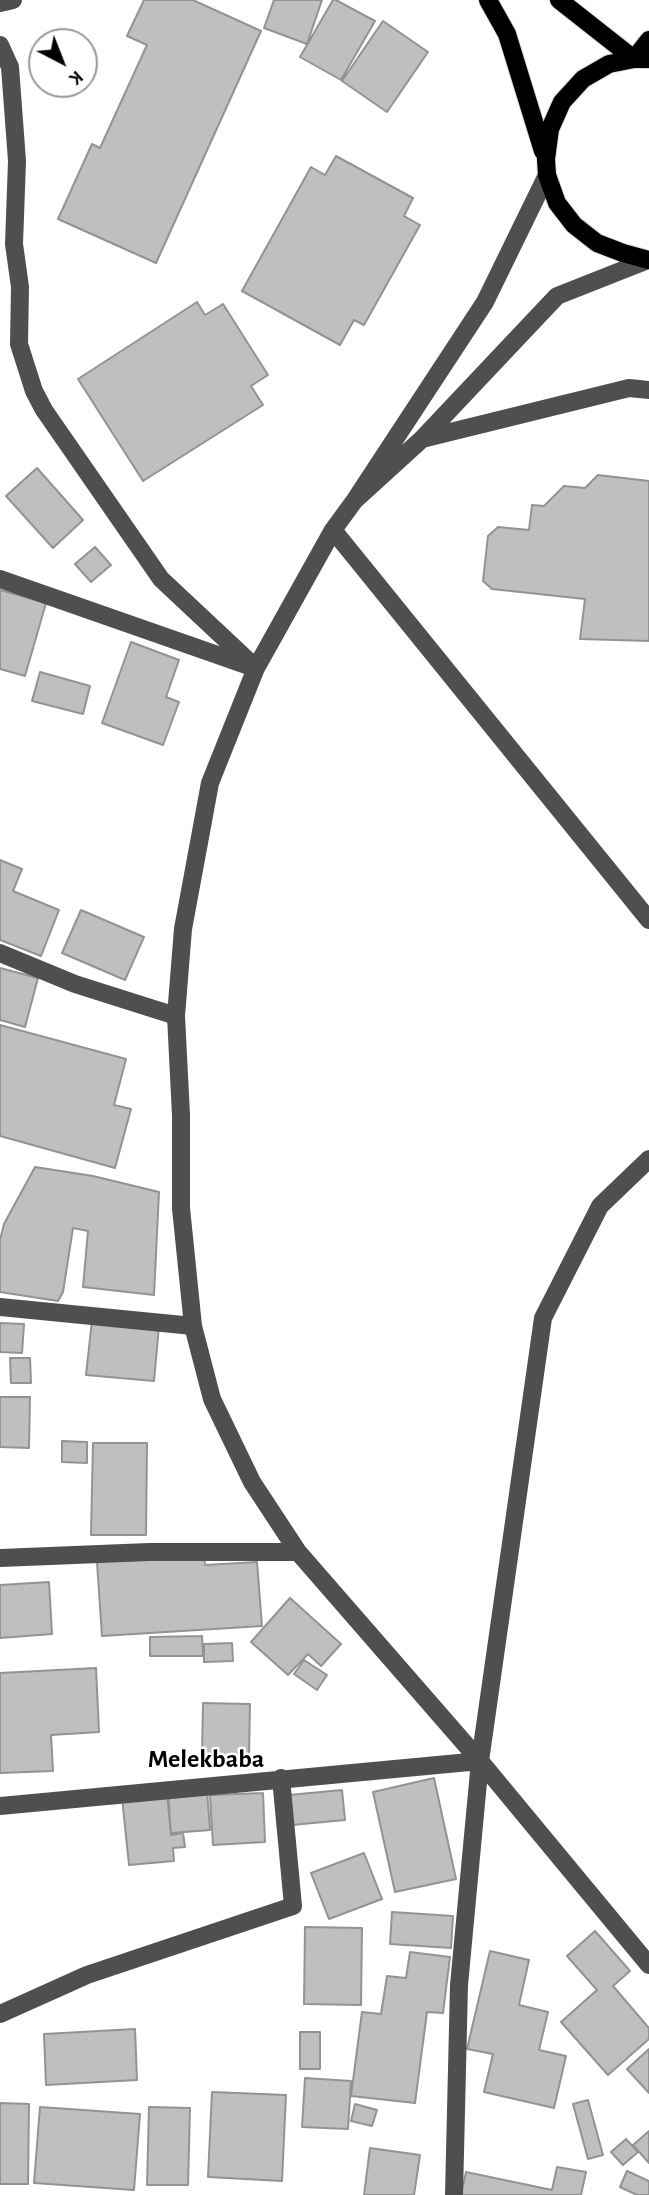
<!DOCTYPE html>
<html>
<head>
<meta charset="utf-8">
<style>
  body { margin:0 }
  #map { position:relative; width:649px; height:2195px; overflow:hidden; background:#fff; font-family:"Alegreya Sans",sans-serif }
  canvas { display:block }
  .north { position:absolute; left:28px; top:28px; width:70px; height:70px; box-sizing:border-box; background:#fff; border:2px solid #999; border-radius:50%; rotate:138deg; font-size:19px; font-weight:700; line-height:28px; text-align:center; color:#000 }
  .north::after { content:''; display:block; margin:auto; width:24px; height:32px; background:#000; clip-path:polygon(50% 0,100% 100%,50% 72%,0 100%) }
</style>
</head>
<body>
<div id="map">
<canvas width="649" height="2195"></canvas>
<div class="north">K</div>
</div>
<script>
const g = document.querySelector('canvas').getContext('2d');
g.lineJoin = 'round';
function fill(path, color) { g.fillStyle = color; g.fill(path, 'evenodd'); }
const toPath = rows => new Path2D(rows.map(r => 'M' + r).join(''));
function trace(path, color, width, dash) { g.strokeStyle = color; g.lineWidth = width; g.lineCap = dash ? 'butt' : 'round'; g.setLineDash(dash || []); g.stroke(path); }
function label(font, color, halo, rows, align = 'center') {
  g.font = font + ' "Alegreya Sans",sans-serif'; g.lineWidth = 5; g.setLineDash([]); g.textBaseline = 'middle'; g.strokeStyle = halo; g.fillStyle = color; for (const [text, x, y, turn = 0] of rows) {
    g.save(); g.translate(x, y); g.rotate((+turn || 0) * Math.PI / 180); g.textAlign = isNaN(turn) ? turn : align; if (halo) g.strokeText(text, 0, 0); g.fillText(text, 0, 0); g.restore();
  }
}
const building = toPath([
  [144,0,193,0,261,31,156,263,58,219,92,144,100,148,147,45,127,36,144,0],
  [274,0,322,0,307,44,264,28,274,0],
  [333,0,336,0,375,21,341,80,300,57,333,0],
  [383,21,428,52,387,112,342,81,383,21],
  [336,156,413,198,404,216,420,225,364,325,354,320,340,345,242,291,311,167,325,175,336,156],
  [197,302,205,315,223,304,268,375,251,386,263,405,143,481,78,379,197,302],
  [37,468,83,520,53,548,6,496,37,468],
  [598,475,649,481,649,641,580,639,585,599,492,589,483,581,488,536,498,527,529,530,532,505,544,506,564,486,585,488,598,475],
  [95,547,111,565,91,582,75,564,95,547],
  [0,590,46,603,25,676,0,669,0,590],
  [131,642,179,660,166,697,179,702,163,745,102,723,131,642],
  [40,672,90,686,83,714,32,701,40,672],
  [0,860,22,869,13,891,59,910,41,956,0,940,0,860],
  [81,910,144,937,125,980,62,953,81,910],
  [0,968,38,978,25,1027,0,1020,0,968],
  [0,1025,126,1059,114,1105,131,1109,115,1168,0,1136,0,1025],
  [35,1167,93,1176,159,1192,154,1295,83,1287,88,1231,73,1228,63,1292,58,1301,0,1292,0,1240,4,1224,35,1167],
  [92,1320,159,1326,154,1381,86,1375,92,1320],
  [0,1323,24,1324,22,1353,0,1352,0,1323],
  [10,1358,30,1358,31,1383,11,1383,10,1358],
  [0,1397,30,1397,29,1448,0,1447,0,1397],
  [62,1441,87,1442,87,1463,62,1462,62,1441],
  [93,1443,147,1443,146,1535,91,1535,93,1443],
  [204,1555,205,1565,257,1562,262,1626,102,1636,97,1562,204,1555],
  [49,1582,52,1634,0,1638,0,1585,49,1582],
  [290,1598,341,1644,321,1666,308,1654,288,1675,251,1642,290,1598],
  [202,1636,203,1656,150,1656,150,1637,202,1636],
  [232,1643,233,1661,204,1662,204,1644,232,1643],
  [304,1660,327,1675,317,1690,294,1674,304,1660],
  [96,1668,99,1732,51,1735,53,1771,0,1773,0,1673,96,1668],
  [203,1703,250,1704,249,1756,202,1756,203,1703],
  [434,1778,456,1879,395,1892,373,1792,434,1778],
  [207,1790,210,1830,171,1833,168,1793,207,1790],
  [342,1790,345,1820,292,1825,289,1795,342,1790],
  [167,1793,171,1835,183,1833,185,1847,173,1848,174,1861,129,1865,122,1798,167,1793],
  [263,1793,265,1842,213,1845,210,1795,263,1793],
  [364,1853,382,1899,329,1919,311,1873,364,1853],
  [392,1912,453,1916,451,1948,390,1944,392,1912],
  [305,1927,362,1928,361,2005,304,2004,305,1927],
  [595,1931,630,1971,613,1986,649,2028,649,2039,608,2075,561,2022,597,1990,567,1956,595,1931],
  [490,1951,529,1960,519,2005,548,2012,539,2050,566,2056,554,2108,484,2092,493,2054,467,2049,490,1951],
  [410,1952,450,1957,443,2013,427,2012,415,2103,351,2096,362,2012,381,2014,387,1976,406,1978,410,1952],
  [135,2029,137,2080,46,2085,44,2034,135,2029],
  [300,2032,320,2032,320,2069,300,2069,300,2032],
  [649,2049,649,2093,627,2069,649,2049],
  [305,2078,351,2081,348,2129,302,2127,305,2078],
  [212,2092,286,2095,282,2181,208,2177,212,2092],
  [588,2100,603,2155,588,2159,573,2104,588,2100],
  [0,2103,29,2104,28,2184,0,2184,0,2103],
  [355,2104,377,2110,372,2126,351,2121,355,2104],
  [40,2107,140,2114,134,2190,34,2183,40,2107],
  [149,2107,190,2108,188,2185,147,2185,149,2107],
  [649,2131,649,2163,633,2145,649,2131],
  [626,2139,638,2152,623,2165,611,2152,626,2139],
  [370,2148,420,2155,414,2195,364,2195,370,2148],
  [557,2167,586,2172,581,2195,461,2195,466,2172,552,2190,557,2167],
  [627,2171,649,2181,649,2195,637,2195,620,2187,627,2171]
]);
fill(building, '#bfbfbf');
trace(building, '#939393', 2);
const major = toPath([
  [488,0,507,34,543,151],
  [559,0,634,59,649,40],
  [649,59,634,59,609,64,583,79,562,102,550,129,546,159,547,175,557,203,574,225,597,243,623,253,649,260]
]);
trace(major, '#dbdbdb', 20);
trace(toPath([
  [0,3,13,0],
  [0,45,10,67,17,161,14,244,20,287,19,344,34,391,44,410,161,579,256,668],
  [547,175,485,302,355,500,422,439,557,296,648,260],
  [422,439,629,388,649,390],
  [355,500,333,530,256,668,210,783,183,929,176,1016,181,1115,181,1208,193,1326,212,1399,252,1482,298,1552,480,1761,649,1965],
  [333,530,649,920],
  [0,579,249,666],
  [0,953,75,984,176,1016],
  [0,1307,193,1326],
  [0,1558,149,1552,298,1552],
  [0,1806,480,1761],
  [0,2014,87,1975,293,1906,281,1778],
  [454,2195,459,1985,480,1761,543,1318,600,1206,649,1159]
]), '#4f4f4f', 18);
trace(major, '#000', 18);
label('bold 26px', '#000', '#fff', [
  ["Melekbaba",206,1759]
]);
</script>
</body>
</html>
